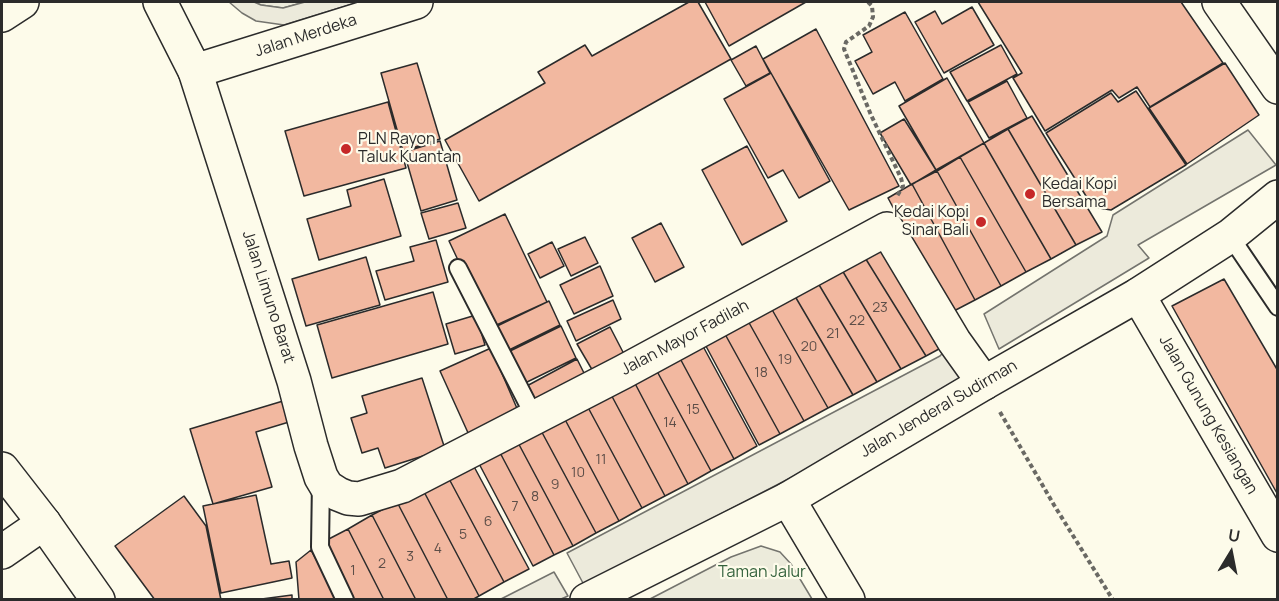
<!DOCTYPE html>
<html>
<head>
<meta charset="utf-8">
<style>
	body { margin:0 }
	#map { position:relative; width:1279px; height:601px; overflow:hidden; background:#fdfbea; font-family:Manrope,sans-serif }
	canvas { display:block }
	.frame { position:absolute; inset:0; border:3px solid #2b2b2b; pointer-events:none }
	.north { position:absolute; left:1201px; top:523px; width:60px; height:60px; -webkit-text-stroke:4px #fdfbea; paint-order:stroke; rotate:10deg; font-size:16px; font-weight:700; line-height:24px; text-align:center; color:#2b2b2b }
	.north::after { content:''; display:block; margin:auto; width:21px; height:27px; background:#2b2b2b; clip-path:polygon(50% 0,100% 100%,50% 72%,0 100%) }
</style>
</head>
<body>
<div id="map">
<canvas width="1279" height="601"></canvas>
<div class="frame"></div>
<div class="north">U</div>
</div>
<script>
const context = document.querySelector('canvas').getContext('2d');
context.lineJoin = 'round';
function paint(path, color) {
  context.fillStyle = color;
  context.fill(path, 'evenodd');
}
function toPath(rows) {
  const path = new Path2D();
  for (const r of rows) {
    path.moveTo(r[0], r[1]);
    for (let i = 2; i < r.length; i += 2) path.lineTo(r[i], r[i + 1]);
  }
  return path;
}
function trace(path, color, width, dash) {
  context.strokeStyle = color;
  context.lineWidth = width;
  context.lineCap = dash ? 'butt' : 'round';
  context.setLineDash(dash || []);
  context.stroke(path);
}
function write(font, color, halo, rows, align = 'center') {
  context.font = font + ' Manrope,sans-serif';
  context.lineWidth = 4.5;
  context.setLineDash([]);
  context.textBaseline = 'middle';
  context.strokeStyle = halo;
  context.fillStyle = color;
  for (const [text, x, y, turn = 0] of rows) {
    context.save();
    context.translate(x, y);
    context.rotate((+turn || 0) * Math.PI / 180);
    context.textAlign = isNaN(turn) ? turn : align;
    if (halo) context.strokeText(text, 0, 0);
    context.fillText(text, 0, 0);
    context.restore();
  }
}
const green = toPath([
	[254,2,305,2,283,8,261,5,254,2],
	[761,546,780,552,791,564,812,599,650,599,731,557,761,546]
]);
paint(green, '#ecebdb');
trace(green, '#74746e', 1.5);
const parking = toPath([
	[229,2,254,2,261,5,283,8,305,2,359,2,284,25,256,21,242,13,229,2],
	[1248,130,1276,165,1138,245,1149,258,999,349,984,314,1107,236,1113,215,1248,130],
	[948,347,968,377,823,461,584,585,567,553,940,356,948,347],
	[554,572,568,596,561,599,501,599,554,572]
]);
paint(parking, '#eceadb');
trace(parking, '#74746e', 1.5);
const building = toPath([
	[689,2,698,2,731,59,479,201,445,140,545,83,538,72,585,45,592,56,689,2],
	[705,2,806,2,729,46,705,2],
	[978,2,1181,2,1223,63,1150,107,1137,87,1119,98,1112,90,1045,131,1013,78,1022,73,978,2],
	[972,7,994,45,944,73,915,22,935,11,942,24,972,7],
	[905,12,943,79,905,101,895,82,873,94,855,61,872,52,863,35,905,12],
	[816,29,899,186,849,210,763,59,816,29],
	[1001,45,1017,74,967,101,950,72,1001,45],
	[756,46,770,73,746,86,731,60,756,46],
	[417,63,440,139,403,151,381,73,417,63],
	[1225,63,1259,115,1187,164,1149,108,1225,63],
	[771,73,830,181,799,198,783,170,768,178,724,99,771,73],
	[947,78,984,143,936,170,899,106,947,78],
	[1007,81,1027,118,989,138,968,102,1007,81],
	[1136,91,1186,165,1111,210,1093,207,1046,133,1111,93,1118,102,1136,91],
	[388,102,406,168,304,196,285,131,388,102],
	[1032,116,1102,232,1076,245,1008,129,1032,116],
	[904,119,936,170,911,185,880,133,904,119],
	[1008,129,1076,245,1051,259,984,143,1008,129],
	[440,141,457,200,421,211,404,152,440,141],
	[984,143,1051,259,1026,272,960,157,984,143],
	[747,146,787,221,742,245,702,170,747,146],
	[960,157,1026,272,1001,286,937,171,960,157],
	[937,171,1001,286,975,300,912,184,937,171],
	[384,179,401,236,319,260,307,219,351,206,347,190,384,179],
	[912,184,975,300,950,313,888,198,912,184],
	[458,203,466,228,429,239,421,213,458,203],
	[505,214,547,302,490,328,449,241,505,214],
	[661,223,684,267,655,282,632,238,661,223],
	[883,235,950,343,926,356,859,248,883,235],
	[585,237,598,263,571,276,558,249,585,237],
	[436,240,448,282,385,300,376,271,414,261,410,247,436,240],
	[552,242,564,266,540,278,528,254,552,242],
	[859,248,926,356,901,369,836,260,859,248],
	[366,257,380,305,306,326,292,279,366,257],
	[836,260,901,369,877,382,812,273,836,260],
	[600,266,613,296,574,314,560,285,600,266],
	[812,273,877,382,853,395,789,286,812,273],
	[1224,279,1278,371,1278,495,1172,306,1224,279],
	[789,286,853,395,828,408,766,299,789,286],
	[433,292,448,344,332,378,317,325,433,292],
	[766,299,828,408,804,421,743,312,766,299],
	[613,300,621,319,576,341,567,321,613,300],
	[549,301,560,325,505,352,493,328,549,301],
	[743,312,804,421,780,434,720,325,743,312],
	[476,315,485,345,455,354,446,324,476,315],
	[720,325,780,434,759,445,700,335,720,325],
	[561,326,576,358,521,385,506,353,561,326],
	[610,327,625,356,594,373,577,344,610,327],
	[698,337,757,446,734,459,675,349,698,337],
	[491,348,519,413,469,435,440,371,491,348],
	[675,349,734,459,711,471,652,362,675,349],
	[577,359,585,375,531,403,523,388,577,359],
	[652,362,711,471,688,484,630,374,652,362],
	[630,374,688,484,665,496,607,387,630,374],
	[422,378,445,449,385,468,378,448,362,453,351,418,367,413,362,396,422,378],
	[607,387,665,496,642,508,584,400,607,387],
	[584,400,642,508,619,521,561,412,584,400],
	[283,401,289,422,256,432,272,487,213,504,190,429,283,401],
	[561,412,619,521,596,533,538,425,561,412],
	[538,425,596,533,573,546,515,437,538,425],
	[515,437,573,546,554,555,497,447,515,437],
	[497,447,554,555,533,566,476,458,497,447],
	[471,461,529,569,504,582,447,475,471,461],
	[447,475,504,582,479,596,422,488,447,475],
	[422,488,479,596,472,600,448,600,397,502,422,488],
	[256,495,271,564,289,561,292,578,221,593,203,506,256,495],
	[184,496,206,526,221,600,155,600,115,546,184,496],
	[397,502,448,600,416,600,372,515,397,502],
	[372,515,416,600,384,600,348,529,372,515],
	[348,529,384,600,352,600,323,542,348,529],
	[311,550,338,600,299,600,296,562,311,550],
	[292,595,292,600,254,600,292,595]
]);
paint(building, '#f2b8a0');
trace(building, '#2b2b2b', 1.5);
const lane = toPath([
	[1230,236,1278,307],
	[458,268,535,418],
	[321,481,320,547,345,600]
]);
const street = toPath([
	[2,15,22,2],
	[195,71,294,381,311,446,321,477,327,487,338,494,348,498,359,499,402,486,623,372,887,229,954,341,984,383],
	[1138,295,1278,535],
	[788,499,848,600],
	[2,552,44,523]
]);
const secondary = toPath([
	[160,2,195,71,416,2],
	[1219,2,1278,87],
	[2,469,44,523,98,600],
	[587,600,788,499,984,383,1138,295,1230,236,1278,197]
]);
trace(lane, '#2b2b2b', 20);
trace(street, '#2b2b2b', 36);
trace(secondary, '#2b2b2b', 36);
trace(toPath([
	[868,2,872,6,873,17,869,26,846,42,844,49,871,115,901,178,903,186,896,198],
	[1000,412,1054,505,1113,600]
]), '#6a6964', 4, [4.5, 3]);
trace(lane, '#fdfbea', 16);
trace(street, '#fdfbea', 33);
trace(secondary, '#fdfbea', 33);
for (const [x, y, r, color] of [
	[346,149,6,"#c62828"],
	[1030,194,6,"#c62828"],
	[981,222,6,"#c62828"]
]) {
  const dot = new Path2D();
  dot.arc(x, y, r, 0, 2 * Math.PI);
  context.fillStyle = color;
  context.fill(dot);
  trace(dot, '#fdfbea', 2);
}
write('14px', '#5d4e48', null, [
	["23",880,308],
	["22",857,321],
	["21",833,334],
	["20",809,347],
	["19",785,360],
	["18",761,373],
	["15",693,410],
	["14",670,423],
	["11",601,460],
	["10",578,473],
	["9",555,485],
	["8",535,497],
	["7",515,507],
	["6",488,522],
	["5",463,535],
	["4",438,549],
	["3",410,557],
	["2",382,564],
	["1",353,571]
]);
write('16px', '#2b2b2b', '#fdfbea', [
	["Jalan Merdeka",306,36,-18],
	["Jalan Limuno Barat",268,297,72],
	["Jalan Mayor Fadilah",685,338,-28],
	["Jalan Jenderal Sudirman",939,409,-30],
	["Jalan Gunung Kesiangan",1208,415,60]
]);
write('16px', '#2b2b2b', '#fdfbea', [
	["PLN Rayon",358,140],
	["Taluk Kuantan",358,158],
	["Kedai Kopi",1042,185],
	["Bersama",1042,203],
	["Kedai Kopi",969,213,"right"],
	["Sinar Bali",969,231,"right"]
], 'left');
write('16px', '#34623c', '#fdfbea', [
	["Taman Jalur",762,573]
]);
</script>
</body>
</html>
